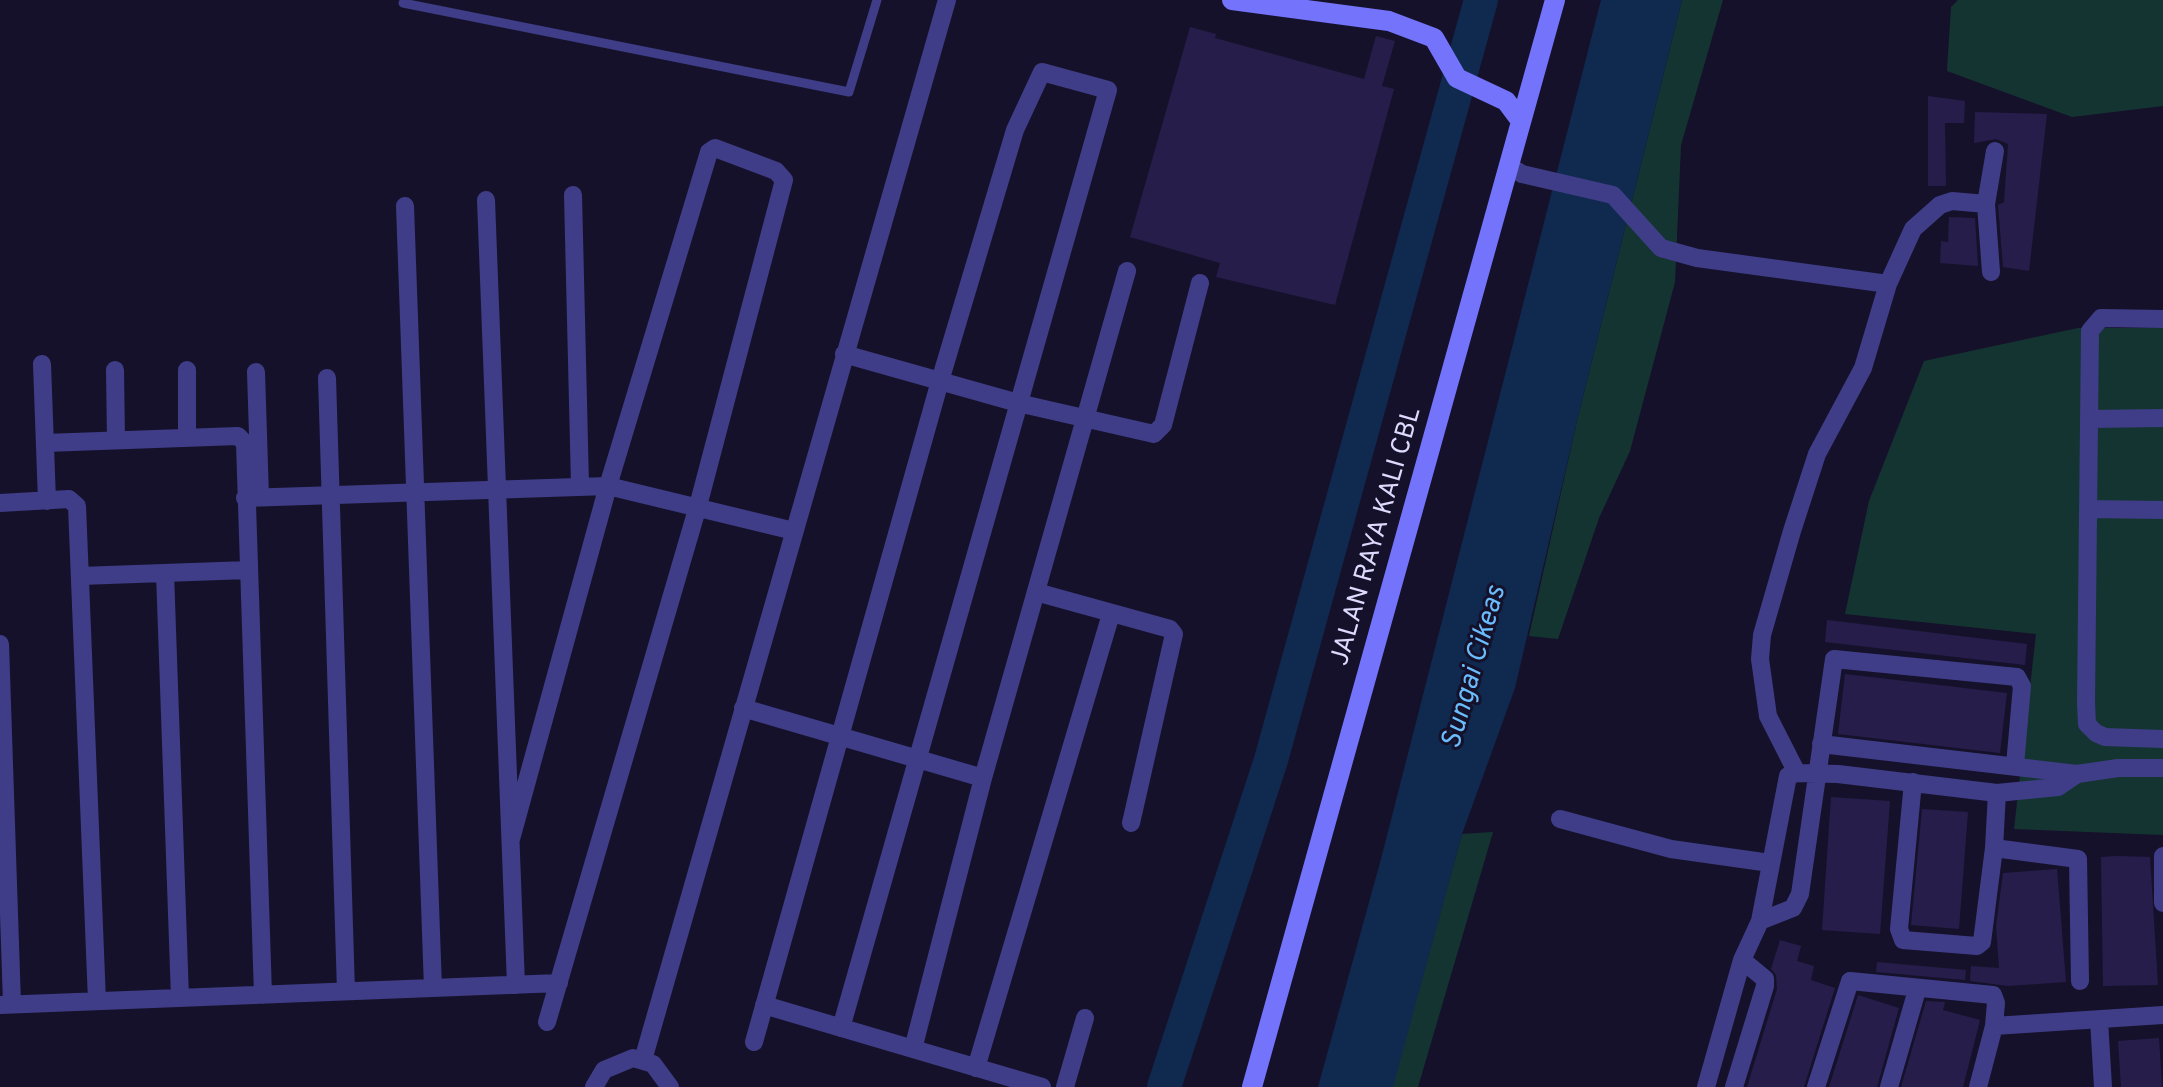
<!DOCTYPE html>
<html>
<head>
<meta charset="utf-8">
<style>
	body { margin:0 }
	canvas { display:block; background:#15112a }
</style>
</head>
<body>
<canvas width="2163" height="1087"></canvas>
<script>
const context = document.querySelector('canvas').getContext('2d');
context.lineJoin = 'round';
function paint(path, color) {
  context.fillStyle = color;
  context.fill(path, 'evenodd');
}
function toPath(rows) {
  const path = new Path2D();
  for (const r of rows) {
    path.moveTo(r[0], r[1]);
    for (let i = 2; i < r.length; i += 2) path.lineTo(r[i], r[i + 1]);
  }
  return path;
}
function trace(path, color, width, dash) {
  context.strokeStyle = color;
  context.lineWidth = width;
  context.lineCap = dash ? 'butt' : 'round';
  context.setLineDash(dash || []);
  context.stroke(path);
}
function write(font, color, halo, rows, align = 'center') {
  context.font = font + ' Overpass,sans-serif';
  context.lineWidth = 6;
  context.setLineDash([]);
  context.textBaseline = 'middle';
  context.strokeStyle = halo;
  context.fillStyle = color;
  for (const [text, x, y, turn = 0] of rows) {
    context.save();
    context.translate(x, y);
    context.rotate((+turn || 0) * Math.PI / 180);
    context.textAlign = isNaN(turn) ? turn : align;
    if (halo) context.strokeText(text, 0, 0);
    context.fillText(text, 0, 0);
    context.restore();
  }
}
paint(toPath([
	[1682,0,1723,0,1681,145,1675,282,1630,451,1599,518,1558,639,1529,636,1577,421],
	[1958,0,2163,0,2163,106,2072,117,1947,71,1951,7],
	[2078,328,2163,328,2163,835,2014,829,2036,634,1845,614,1869,501,1924,361],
	[1493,832,1418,1087,1392,1087,1462,834]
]), '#143432');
paint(toPath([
	[1601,0,1682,0,1577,421,1515,688,1462,834,1393,1087,1318,1087,1381,859]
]), '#10294f');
trace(toPath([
	[1164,1087,1271,760,1481,0]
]), '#10294f', 34);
paint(toPath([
	[1190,27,1216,34,1215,38,1364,79,1376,36,1395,41,1382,86,1394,89,1335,305,1216,277,1220,263,1130,237],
	[1928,96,1965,101,1964,123,1945,123,1946,186,1928,186],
	[1975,112,2047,114,2029,271,2003,267,1998,205,2004,202,2008,144,1996,139,1974,143],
	[1949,217,1975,218,1978,266,1940,263,1941,241,1948,242],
	[1827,620,2027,644,2025,665,1825,642],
	[1845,674,2007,693,2000,753,1838,734],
	[1831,797,1890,801,1880,934,1822,930],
	[1922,809,1968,812,1959,929,1911,925],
	[2117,856,2150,857,2158,985,2103,986,2101,857],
	[2057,869,2066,982,2008,986,1970,981,1971,966,1999,968,1996,926,2003,873],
	[1780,940,1801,946,1797,961,1814,966,1811,980,1835,988,1804,1087,1747,1087,1777,989,1776,975,1771,969],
	[1877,962,1966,970,1965,980,1876,972],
	[1858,995,1899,1008,1877,1087,1829,1087],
	[1926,1001,1945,1002,1943,1010,1980,1020,1963,1087,1901,1087],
	[2159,1038,2162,1087,2121,1087,2118,1041]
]), '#261d4a');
trace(toPath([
	[403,3,849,92,877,0]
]), '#3f3d88', 9);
trace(toPath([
	[1509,166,1522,174,1613,195,1661,248,1697,258,1888,284],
	[573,195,580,485],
	[486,200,516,985],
	[1986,204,1991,272],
	[405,206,433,988],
	[2163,319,2101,318,2090,331,2086,703,2087,724,2096,733,2105,737,2163,739],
	[844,354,1018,403,1154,434,1163,425,1200,283],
	[42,364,47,501],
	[115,370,116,440],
	[187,370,187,438],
	[256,372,260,497],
	[327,378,346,991],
	[2090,419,2163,418],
	[45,443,238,436,245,443,263,995],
	[245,498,608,486,794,531],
	[0,503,69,499,77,506,97,1001],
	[2089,509,2163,510],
	[165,573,180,998],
	[80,576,248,570],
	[1036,592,1170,629,1174,634,1131,823],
	[0,644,12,1004],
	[743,708,983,778],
	[1821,744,2077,774,2118,768,2163,768],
	[1797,773,1768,716,1760,659,1762,635,1792,531,1817,454,1863,368,1888,284,1913,229,1940,205,1952,201,1986,204,1995,151],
	[1913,782,1899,929,1903,940,1977,946,1982,942,1994,848,1997,793],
	[1560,819,1671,849,1770,863],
	[511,839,608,486,709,152,715,148,776,171,784,180,698,506,547,1022],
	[1994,848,2078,859,2080,981],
	[2163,856,2163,903],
	[1760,921,1793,908,1800,894,1834,659,2017,677,2022,686,2015,765],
	[0,1005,559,983],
	[764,1005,1042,1087],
	[2099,1020,2103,1087],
	[1994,1026,2163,1015],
	[754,1042,940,381,1015,130,1042,72,1108,90,841,1028],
	[913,1049,983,778,1127,271],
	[643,1060,947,0],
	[976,1068,1111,614],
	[594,1087,604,1070,633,1058,653,1064,670,1087],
	[1065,1087,1085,1018],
	[1706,1087,1742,960,1760,921,1788,776,1797,773,1838,774,1997,793,2058,787,2077,774],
	[1734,1087,1765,986,1765,979,1742,960],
	[1816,1087,1850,981,1993,995,1996,1003,1994,1026,1978,1087],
	[1889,1087,1917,990]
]), '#3f3d88', 18);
trace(toPath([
	[1232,0,1389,21,1434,38,1457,78,1506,101,1521,121],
	[1252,1087,1555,0]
]), '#7473fc', 20);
write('26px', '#dedafe', '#15112a', [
	["JALAN RAYA KALI CBL",1378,537,-74]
]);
write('italic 28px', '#6abcfc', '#15112a', [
	["Sungai Cikeas",1476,668,-74]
]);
</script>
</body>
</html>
